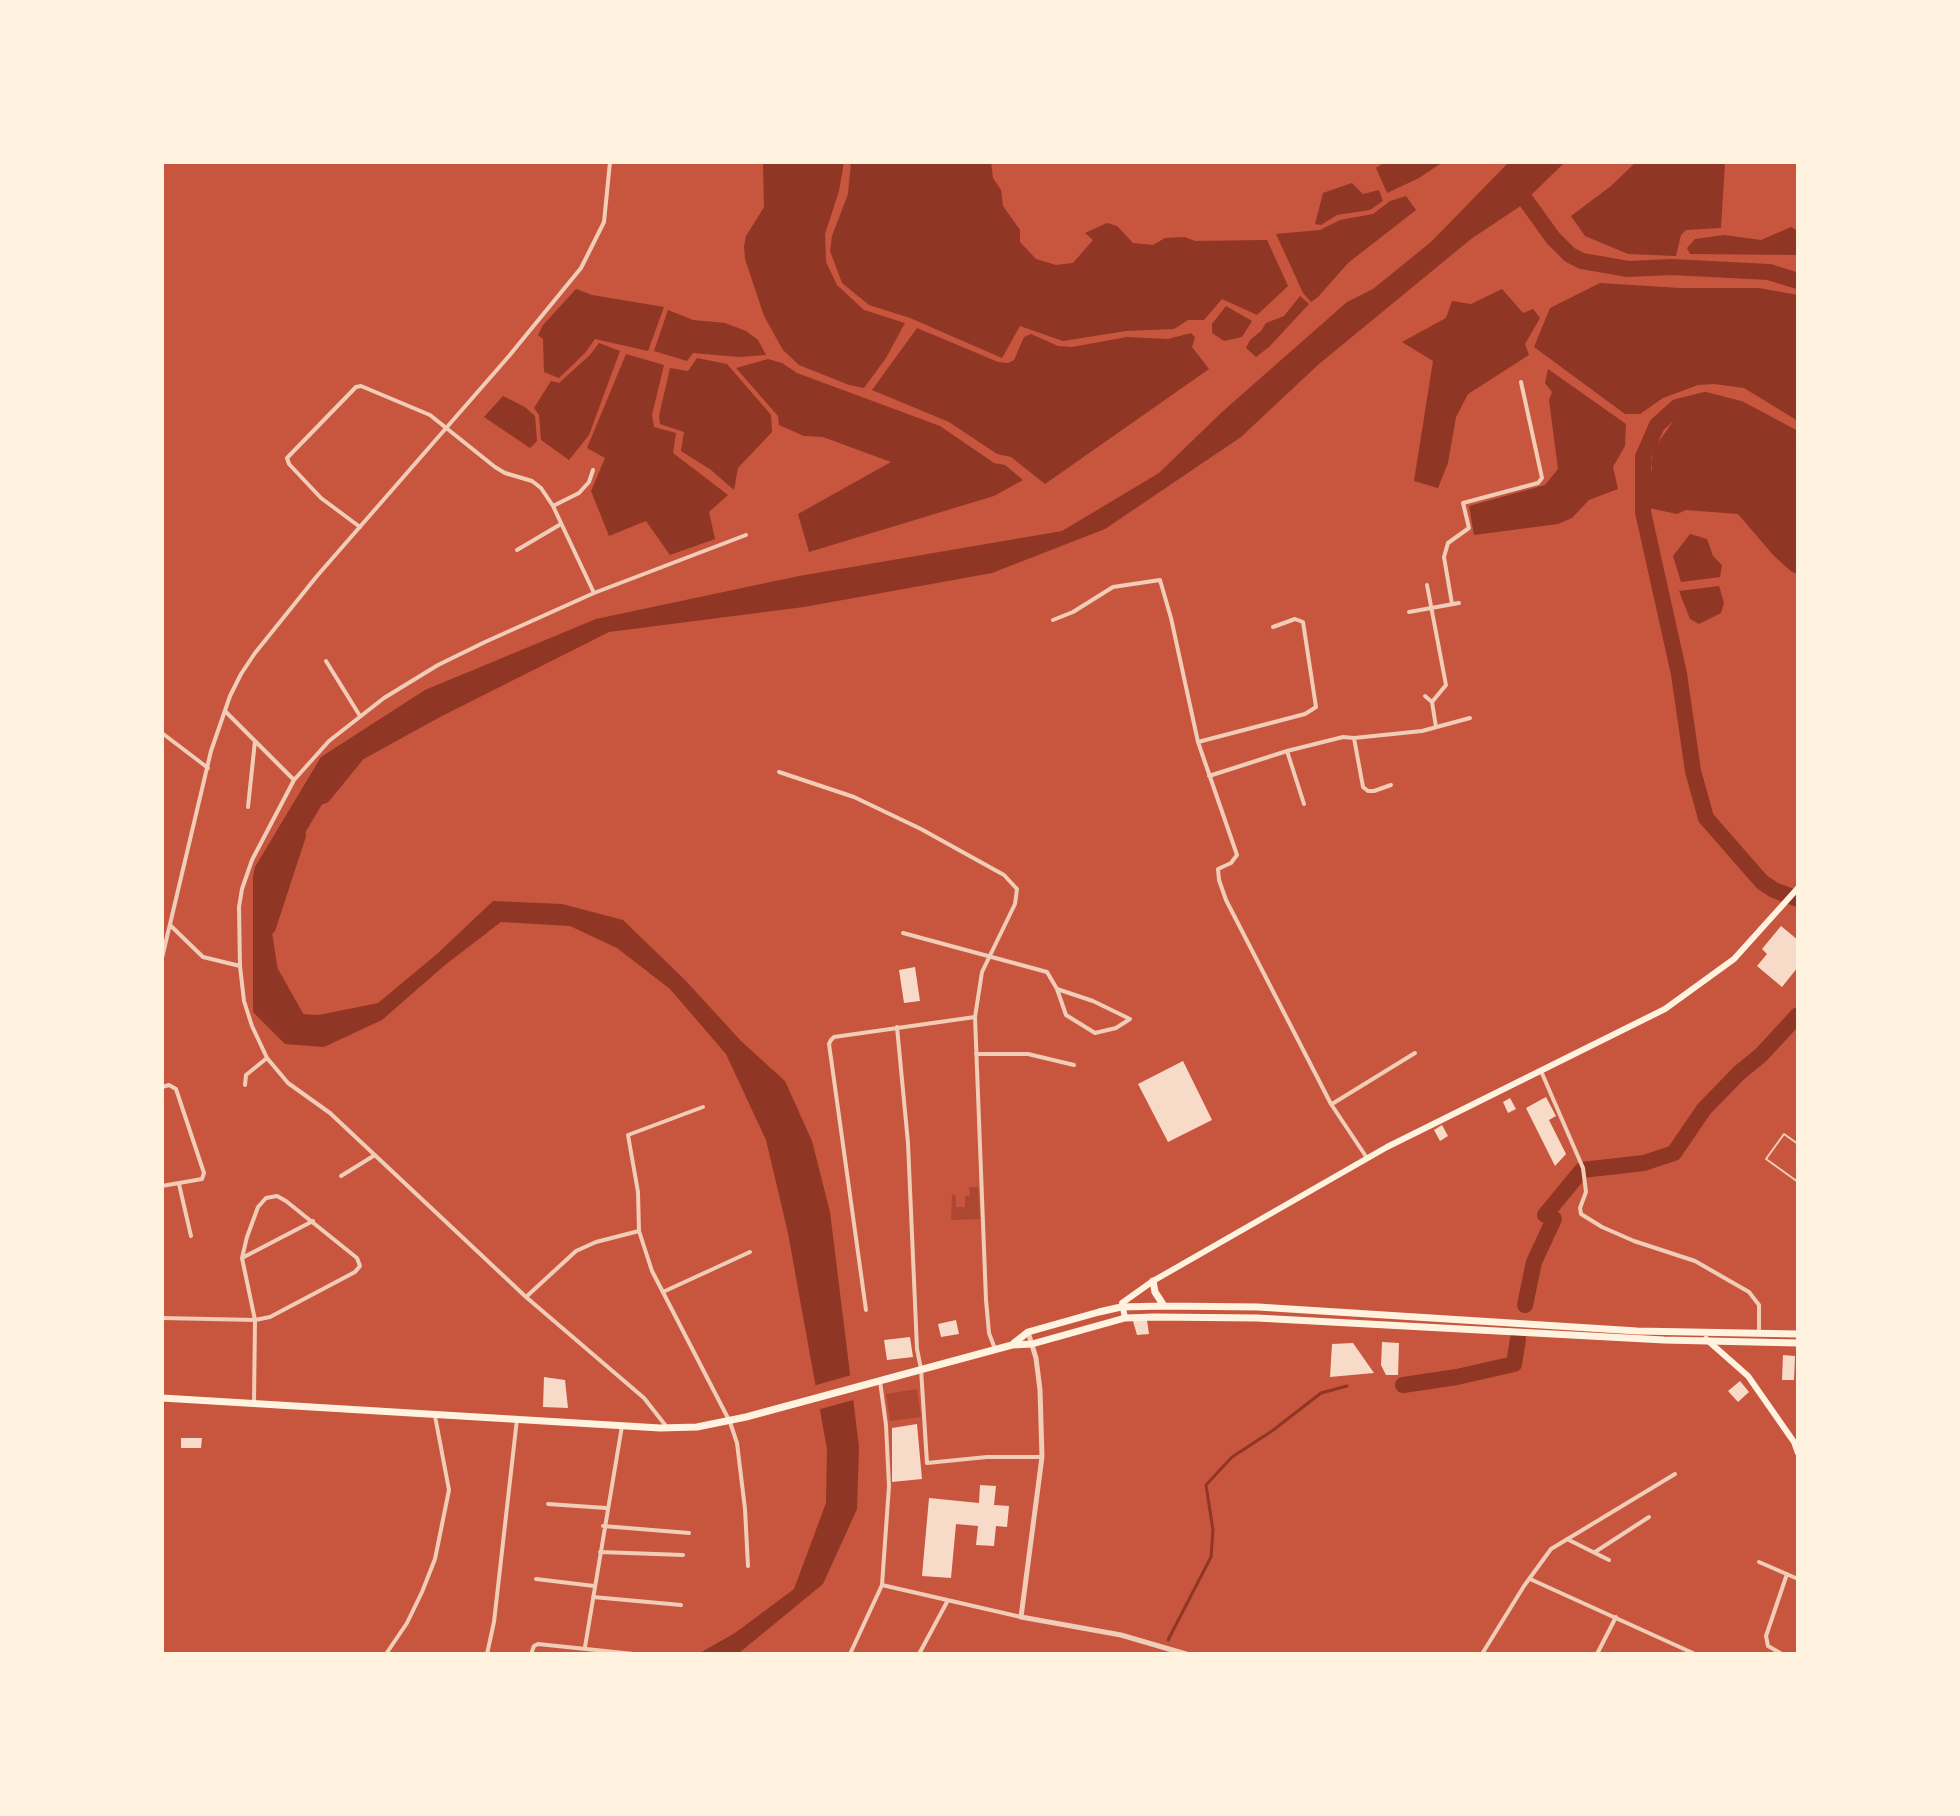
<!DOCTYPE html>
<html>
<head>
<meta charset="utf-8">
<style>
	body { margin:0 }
	#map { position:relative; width:1960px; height:1816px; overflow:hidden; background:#c8553d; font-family:Cabin,sans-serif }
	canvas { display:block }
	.frame { position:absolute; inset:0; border:164px solid #fff3e0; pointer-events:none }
</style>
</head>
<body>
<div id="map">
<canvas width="1960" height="1816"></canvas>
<div class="frame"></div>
</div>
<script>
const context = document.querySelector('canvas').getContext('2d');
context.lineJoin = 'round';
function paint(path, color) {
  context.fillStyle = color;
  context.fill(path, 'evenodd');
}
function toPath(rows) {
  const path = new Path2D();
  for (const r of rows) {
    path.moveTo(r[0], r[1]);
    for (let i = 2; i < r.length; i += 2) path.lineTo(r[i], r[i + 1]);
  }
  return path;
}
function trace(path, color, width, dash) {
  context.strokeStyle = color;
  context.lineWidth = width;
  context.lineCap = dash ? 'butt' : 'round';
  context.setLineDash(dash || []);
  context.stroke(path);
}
paint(toPath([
	[969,1187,978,1187,980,1219,951,1220,952,1194,956,1196,956,1207,965,1207,965,1196,970,1195],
	[917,1389,921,1417,890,1421,886,1394]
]), '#ae4732');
paint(toPath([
	[763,162,844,162,839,191,825,234,826,262,837,285,864,310,905,323,886,358,864,388,849,385,799,365,783,350,764,316,745,259,744,246,746,236,764,207],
	[851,162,991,162,993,178,1001,190,1003,206,1020,230,1020,242,1036,259,1056,265,1073,263,1093,240,1085,233,1107,223,1117,226,1133,243,1153,245,1165,238,1185,237,1195,241,1267,240,1288,286,1257,315,1222,299,1204,320,1188,320,1174,329,1126,331,1063,341,1020,326,1002,358,910,318,869,305,842,283,830,251,832,236,848,194],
	[1385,162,1443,162,1419,178,1387,193,1376,168],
	[1509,162,1565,162,1519,207,1471,239,1319,364,1241,437,1105,529,992,573,804,607,609,632,440,717,342,771,278,878,272,932,282,997,299,1014,319,1015,378,1003,437,954,493,901,562,904,623,920,685,980,741,1041,785,1081,812,1141,830,1212,859,1447,857,1509,823,1584,739,1653,698,1654,735,1633,794,1589,826,1503,827,1449,788,1233,766,1140,726,1054,670,989,617,948,570,926,501,922,445,965,382,1020,324,1047,285,1044,253,1012,253,876,255,867,321,757,425,690,596,619,799,576,1062,531,1159,473,1222,412,1347,302,1373,289,1431,242],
	[1636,162,1725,162,1721,228,1686,230,1681,235,1676,256,1628,254,1585,236,1571,216,1611,186],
	[1352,183,1363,194,1379,190,1383,201,1370,210,1337,215,1321,225,1315,224,1323,193],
	[1406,196,1416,210,1348,263,1318,297,1311,302,1303,293,1276,234,1320,230,1340,220,1373,214,1390,201],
	[1791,227,1798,231,1798,255,1690,254,1687,248,1695,239,1724,235,1761,240],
	[1600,283,1680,288,1759,288,1798,295,1798,421,1744,388,1714,384,1698,385,1663,398,1640,414,1625,414,1534,347,1550,308],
	[576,289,592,295,664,307,648,351,595,339,585,353,559,378,544,372,543,339,538,335,543,325],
	[1502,289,1523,313,1533,309,1540,318,1525,344,1529,355,1468,394,1456,417,1448,463,1438,488,1414,481,1433,361,1402,342,1446,318,1452,301,1471,304],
	[1300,296,1309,304,1269,347,1256,357,1246,348,1250,340,1261,331,1266,323,1284,316],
	[1226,306,1252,321,1242,337,1224,341,1212,333,1212,324],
	[668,310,693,320,725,323,746,331,758,340,766,355,739,357,693,353,687,361,654,351],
	[917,328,998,362,1008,363,1014,360,1024,337,1031,334,1058,346,1072,347,1127,337,1168,339,1191,333,1195,337,1192,347,1209,369,1045,484,1011,457,997,454,949,422,872,390],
	[599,343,620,351,589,435,569,460,541,440,539,415,534,408,551,381,559,383,590,355],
	[626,354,664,365,652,415,654,427,676,433,673,453,728,495,709,512,715,539,670,555,646,521,609,536,591,491,605,458,587,448],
	[697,358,727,364,771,415,772,432,738,468,734,490,711,470,681,451,684,432,660,424,659,416,670,368,688,371],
	[768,359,782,363,797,373,940,426,994,463,1005,465,1023,480,994,496,809,552,798,514,891,462,823,437,804,436,779,425,778,416,736,368],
	[1548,369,1626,424,1625,446,1613,467,1618,489,1589,500,1572,518,1558,524,1474,535,1469,506,1545,485,1558,469,1549,400,1552,392,1545,383],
	[503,396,525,407,535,416,537,441,530,448,484,417],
	[1709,406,1730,410,1749,419,1771,430,1798,449,1798,574,1792,572,1774,556,1738,514,1686,510,1677,514,1649,508,1648,476,1652,469,1651,462,1655,447,1679,413],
	[1690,534,1707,539,1713,556,1722,565,1720,577,1681,582,1673,556],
	[1719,586,1724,603,1721,613,1699,624,1690,619,1679,591]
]), '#8f3625');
paint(toPath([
	[855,1374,857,1399,817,1410,813,1386]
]), '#c8553d');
trace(toPath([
	[1168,1640,1211,1557,1213,1530,1206,1485,1232,1457,1272,1431,1321,1393,1347,1386]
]), '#8f3625', 3);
trace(toPath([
	[1514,184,1553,238,1570,255,1582,261,1628,269,1671,267,1769,272,1798,281],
	[1798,440,1740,409,1705,400,1677,407,1657,425,1643,457,1643,512,1679,674,1693,771,1706,818,1762,882,1774,890,1798,899],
	[323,796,359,752],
	[268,927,298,835],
	[271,973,297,1019],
	[1525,1305,1534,1262,1554,1219,1545,1215,1582,1170,1644,1163,1674,1153,1704,1109,1739,1073,1761,1055,1798,1015],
	[1403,1385,1457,1377,1514,1364,1518,1339]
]), '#8f3625', 16);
paint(toPath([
	[1781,926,1798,940,1798,967,1782,987,1757,966,1767,954,1762,949],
	[915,967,920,1001,904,1003,899,970],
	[1183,1061,1212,1120,1168,1142,1138,1084],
	[1546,1097,1556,1116,1549,1120,1566,1154,1555,1166,1526,1108],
	[1510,1098,1516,1109,1508,1113,1503,1102],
	[1442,1125,1448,1136,1440,1141,1434,1130],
	[956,1320,959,1334,941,1337,938,1324],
	[1147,1320,1149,1334,1137,1335,1133,1321],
	[910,1337,913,1357,887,1360,884,1340],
	[1382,1342,1399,1343,1398,1375,1386,1375,1381,1365],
	[1353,1343,1374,1373,1330,1377,1332,1344],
	[1783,1355,1795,1356,1794,1380,1782,1380],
	[544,1377,565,1380,568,1408,543,1407],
	[1740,1381,1749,1392,1738,1402,1728,1391],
	[917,1424,922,1479,892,1482,892,1428],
	[181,1438,202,1438,201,1448,181,1448],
	[980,1485,996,1486,994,1505,1009,1506,1007,1527,996,1526,994,1546,976,1545,978,1526,956,1524,951,1578,922,1576,929,1498,979,1503]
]), '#f7dbc8');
trace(toPath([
	[1798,1144,1784,1134,1766,1159,1798,1182]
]), '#f1ccb7', 2);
trace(toPath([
	[553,506,579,493,589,482,593,470],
	[360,527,321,498,289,464,287,458,356,387,361,386,430,415,495,467,505,473,532,481,541,488,553,506,594,593],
	[517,550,561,524],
	[1427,585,1446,685,1432,702],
	[1452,604,1444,557,1448,543,1469,528,1463,503,1538,483,1542,478,1521,382],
	[1409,612,1459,603],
	[1053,620,1073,612,1113,587,1160,580,1171,618,1198,742,1237,855,1231,863,1218,869,1219,880,1226,900,1331,1104,1367,1158],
	[326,661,360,716],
	[1425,696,1432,702,1436,727],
	[225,711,294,780],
	[162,733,208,768],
	[1354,738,1363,787,1368,791,1374,791,1391,785],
	[1198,742,1305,714,1316,707,1303,622,1295,619,1273,627],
	[1287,751,1304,804],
	[779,772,854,797,921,829,1004,875,1017,889,1015,904,982,972,975,1017,986,1300,989,1333,995,1349],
	[1209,776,1287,751,1343,737,1354,738,1422,731,1470,718],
	[248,807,255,741],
	[170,925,203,957,240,966],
	[903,933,1047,972,1057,989,1066,1015,1095,1033,1116,1028,1130,1019,1093,1001,1057,989],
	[162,958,211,751,230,696,241,674,255,653,317,576,509,356,581,268,604,222,610,162],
	[897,1027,908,1143,917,1349,921,1369,927,1463,987,1457,1042,1457],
	[976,1054,1028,1054,1074,1065],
	[1541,1071,1583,1168,1586,1192,1580,1208,1581,1214,1602,1227,1634,1241,1695,1261,1749,1292,1759,1305,1759,1332],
	[245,1085,246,1075,267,1058],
	[162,1087,169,1085,176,1089,204,1173,202,1179,162,1186],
	[1332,1104,1415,1053],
	[703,1107,628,1135,638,1192,639,1231,652,1271,730,1422,737,1443,745,1509,748,1566],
	[341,1176,375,1155],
	[179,1184,191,1236],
	[242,1258,313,1221],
	[665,1291,750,1252],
	[526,1297,576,1251,596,1242,639,1231],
	[866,1310,829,1044,831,1040,834,1037,975,1017],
	[162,1318,255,1320,270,1317,355,1272,360,1266,357,1258,286,1201,277,1196,266,1198,258,1207,247,1237,242,1258,255,1320,254,1402],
	[666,1426,644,1398,526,1297,330,1113,288,1083,267,1058,252,1026,244,1001,240,966,239,907,242,889,252,860,294,780,329,741,384,698,438,665,485,642,594,593,746,535],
	[548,1504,606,1508],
	[603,1526,689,1533],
	[1567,1539,1609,1560],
	[600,1552,683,1555],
	[1595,1552,1649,1517],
	[1759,1562,1798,1579],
	[536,1579,594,1586],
	[1530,1579,1695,1654],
	[882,1585,1021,1617],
	[593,1597,681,1605],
	[585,1647,622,1426],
	[386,1654,407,1623,422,1592,435,1559,449,1490,435,1416],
	[487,1654,494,1622,517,1419],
	[531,1654,534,1646,538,1644,634,1654],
	[850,1654,882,1585,889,1486,886,1425,880,1381],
	[919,1654,947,1602],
	[1482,1654,1524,1586,1551,1549,1675,1474],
	[1597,1654,1616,1617],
	[1782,1654,1768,1646,1766,1636,1787,1574]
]), '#f1ccb7', 4);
trace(toPath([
	[1028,1332,1036,1358,1040,1390,1042,1457,1021,1617,1121,1635,1186,1654]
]), '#f1ccb7', 5);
trace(toPath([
	[1125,1318,1122,1303,1153,1281,1387,1147,1665,1009,1734,959,1798,888],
	[1706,1339,1748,1376,1794,1442,1798,1453]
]), '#fff3e0', 6);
trace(toPath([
	[1153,1281,1155,1292,1164,1306],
	[1014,1343,1028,1332,1099,1312,1121,1307,1164,1306,1258,1307,1637,1331,1798,1334],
	[162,1398,660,1428,697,1427,746,1417,1012,1345,1032,1344,1125,1318,1154,1317,1257,1318,1664,1340,1798,1343]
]), '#fff3e0', 7);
</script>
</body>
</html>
